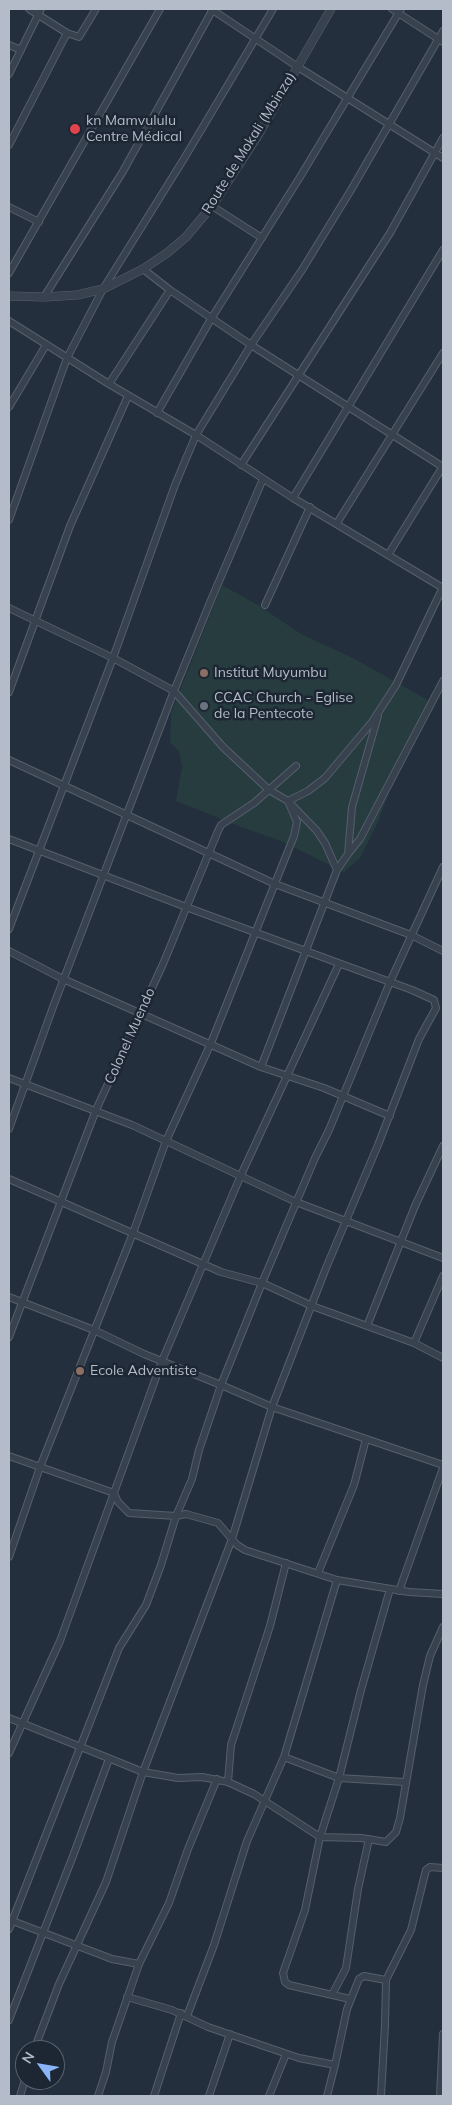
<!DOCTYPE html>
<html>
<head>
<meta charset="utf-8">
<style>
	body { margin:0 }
	#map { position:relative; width:452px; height:2105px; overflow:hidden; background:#242f3e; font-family:Mulish,sans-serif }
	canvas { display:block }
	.frame { position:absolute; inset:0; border:10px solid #b4bcc9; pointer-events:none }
	.north { position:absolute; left:15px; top:2040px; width:50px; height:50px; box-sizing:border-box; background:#1d2633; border:1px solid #59626f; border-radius:50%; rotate:302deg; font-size:14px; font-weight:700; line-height:20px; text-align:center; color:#b4bcc9 }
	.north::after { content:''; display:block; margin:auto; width:18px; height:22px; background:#8ab4f8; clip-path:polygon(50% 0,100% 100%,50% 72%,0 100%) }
</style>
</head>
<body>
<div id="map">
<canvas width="452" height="2105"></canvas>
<div class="frame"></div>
<div class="north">N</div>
</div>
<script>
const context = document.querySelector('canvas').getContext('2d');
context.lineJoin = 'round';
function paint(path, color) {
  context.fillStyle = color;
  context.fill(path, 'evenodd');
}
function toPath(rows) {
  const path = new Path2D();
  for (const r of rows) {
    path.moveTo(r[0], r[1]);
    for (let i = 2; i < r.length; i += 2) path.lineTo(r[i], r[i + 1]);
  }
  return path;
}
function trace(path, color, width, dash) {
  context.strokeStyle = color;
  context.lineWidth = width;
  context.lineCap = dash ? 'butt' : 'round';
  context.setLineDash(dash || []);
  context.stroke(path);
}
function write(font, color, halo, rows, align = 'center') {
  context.font = font + ' Mulish,sans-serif';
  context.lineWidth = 5;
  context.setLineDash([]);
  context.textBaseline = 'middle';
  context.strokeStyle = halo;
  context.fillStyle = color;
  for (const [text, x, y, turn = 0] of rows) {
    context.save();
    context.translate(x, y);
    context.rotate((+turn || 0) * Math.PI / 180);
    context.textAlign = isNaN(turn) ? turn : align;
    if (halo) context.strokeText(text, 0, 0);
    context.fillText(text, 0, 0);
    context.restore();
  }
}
paint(toPath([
	[222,585,258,605,301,634,353,658,435,704,391,787,378,822,360,858,344,872,281,841,241,827,176,801,182,767,179,752,170,742,171,713]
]), '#263c3f');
const minor = toPath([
	[29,9,67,33],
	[211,9,298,67,443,158],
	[392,9,443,42],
	[9,45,21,50],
	[9,74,41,9],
	[9,145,67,33,79,37,96,9],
	[212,206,262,238],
	[9,207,39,222],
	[143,269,170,290,251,345,302,270,351,190,443,31],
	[9,273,160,9],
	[44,297,122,173,213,9],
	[9,321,109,384,196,435,293,498,443,588],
	[109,384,170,290],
	[9,407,46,345],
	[157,413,211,319,300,177,401,9],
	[241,465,390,233,443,138],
	[293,498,443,250],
	[9,520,67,358,103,289,185,157,273,9],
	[337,523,443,353],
	[388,555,443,466],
	[265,605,310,507],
	[9,608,113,658,174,691,223,747,269,790,288,801,317,831,325,843,337,870,261,1067],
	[9,692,70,526,128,396],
	[9,760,275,884,411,935,443,951],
	[9,839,186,907,412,990,434,1000,436,1008,419,1039,378,1145,326,1268,272,1407,232,1539,143,1772,106,1882,59,1984,34,2050],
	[348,854,360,839,443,681],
	[337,870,348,854,352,807,378,716],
	[9,929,113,658,175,485,196,435,251,345,443,467],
	[9,951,63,979,261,1067,324,1088,390,1116],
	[9,1078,132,1125,296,1202,443,1258],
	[9,1129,53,1007,174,691,211,600,263,479],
	[9,1179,221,1272,262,1283,312,1306,414,1343],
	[443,1276,414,1343,443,1358],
	[9,1297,94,1330,144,1354,221,1385,272,1407,443,1465],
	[367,1326,415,1206,443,1146],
	[9,1337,96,1110,163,964,218,831,221,825,254,803,296,766],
	[9,1456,114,1493,118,1502,129,1513,176,1516,186,1514,218,1523,237,1545,245,1550,337,1580,409,1592,443,1594],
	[9,1557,40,1467,133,1233,166,1141,211,1043,294,836,297,822,288,801,308,791,325,778,372,722,396,685,443,587],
	[318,1573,354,1485,366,1439],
	[399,1591,443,1468],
	[9,1718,143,1772,178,1778,202,1777,228,1782,254,1794,320,1837,361,1838,386,1842,396,1832,400,1818,423,1685,430,1656,443,1627],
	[9,1753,60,1641,162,1361,241,1175,339,964],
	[284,1757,339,1778,405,1782],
	[228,1782,231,1745,270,1626,286,1563],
	[10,1920,112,1959,139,1964,169,1903,188,1849,217,1779],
	[9,1929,119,1648,146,1605,161,1565,176,1516,192,1479,199,1450,221,1385,262,1283,315,1158,329,1130,390,982,443,867],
	[332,1995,346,1968,358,1889,369,1839],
	[127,1997,172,2010,208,2027,299,2058,335,2065,347,2009,359,1979,364,1976,386,1980],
	[350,1999,289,1985,285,1982,283,1973,305,1910,320,1837,339,1778,361,1690,390,1589],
	[187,2016,214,1945,247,1841,284,1757,337,1580],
	[9,2020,73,1856,109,1759],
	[20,2096,25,2080],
	[98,2096,106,2072,112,2042,139,1964],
	[154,2096,181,2013],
	[209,2096,230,2034],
	[269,2096,286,2054],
	[327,2096,335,2065],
	[381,2096,385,2025,386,1980,411,1930,426,1870,430,1867,443,1868],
	[440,2096,443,2034]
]);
const tertiary = toPath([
	[9,296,44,297,77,295,103,289,143,269,167,253,186,237,212,206,257,137,331,9]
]);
trace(minor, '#565f6c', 8);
trace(tertiary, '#565f6c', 9);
trace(minor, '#38414e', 6);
trace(tertiary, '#38414e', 8);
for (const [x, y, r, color] of [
	[75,129,6,"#e0444e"],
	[204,673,5,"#8d6e63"],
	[204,706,5,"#6b7280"],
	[80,1371,5,"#8d6e63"]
]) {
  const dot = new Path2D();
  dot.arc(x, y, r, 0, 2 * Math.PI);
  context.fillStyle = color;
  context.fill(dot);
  trace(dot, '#1d2633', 2);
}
write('14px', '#b4bcc9', '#1d2633', [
	["kn Mamvululu",86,121],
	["Centre Médical",86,137],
	["Institut Muyumbu",214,673],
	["CCAC Church - Eglise",214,698],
	["de la Pentecote",214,714],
	["Ecole Adventiste",90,1371]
], 'left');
write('14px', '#b4bcc9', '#1d2633', [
	["Route de Mokali (Mbinza)",249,143,-58],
	["Colonel Muendo",130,1036,-66]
]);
</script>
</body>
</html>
